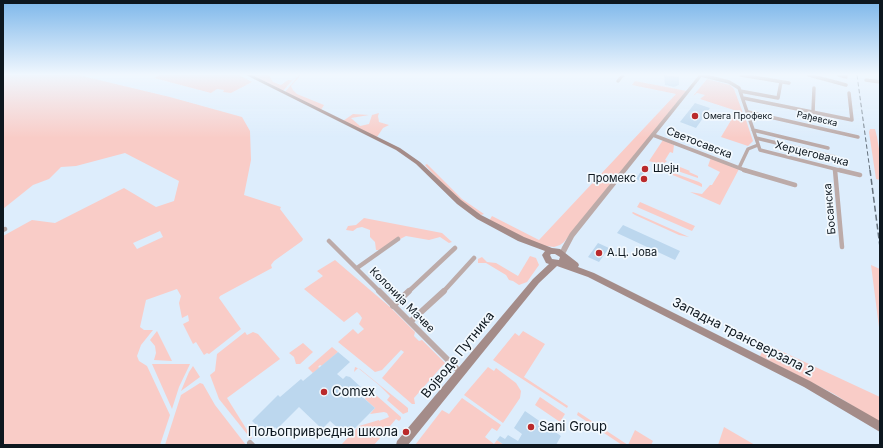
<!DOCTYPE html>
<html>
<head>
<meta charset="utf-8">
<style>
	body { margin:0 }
	#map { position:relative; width:883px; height:448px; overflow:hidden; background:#ddedfc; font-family:Inter,sans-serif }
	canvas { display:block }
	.frame { position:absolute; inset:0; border:4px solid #0d171f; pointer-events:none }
</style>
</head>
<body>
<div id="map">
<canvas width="883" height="448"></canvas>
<div class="frame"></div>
</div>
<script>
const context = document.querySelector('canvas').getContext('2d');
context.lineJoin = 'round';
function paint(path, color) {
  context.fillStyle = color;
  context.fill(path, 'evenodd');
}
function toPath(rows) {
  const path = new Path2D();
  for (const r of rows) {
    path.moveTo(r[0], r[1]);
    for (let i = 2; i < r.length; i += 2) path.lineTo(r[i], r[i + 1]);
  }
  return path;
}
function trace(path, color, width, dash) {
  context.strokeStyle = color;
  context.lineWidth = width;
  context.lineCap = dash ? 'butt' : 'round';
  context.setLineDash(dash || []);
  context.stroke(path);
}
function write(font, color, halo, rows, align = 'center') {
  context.font = font + ' Inter,sans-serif';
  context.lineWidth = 3.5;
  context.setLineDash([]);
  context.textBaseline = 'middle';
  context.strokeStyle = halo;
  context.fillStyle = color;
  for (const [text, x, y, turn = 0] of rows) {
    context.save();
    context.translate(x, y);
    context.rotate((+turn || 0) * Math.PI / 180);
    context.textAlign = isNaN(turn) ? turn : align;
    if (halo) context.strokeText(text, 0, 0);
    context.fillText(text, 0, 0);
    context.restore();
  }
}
paint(toPath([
	[3,75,78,75,170,97,242,117,250,131,251,160,244,195,281,207,280,209,303,239,302,241,274,261,271,265,272,268,220,296,219,298,241,329,209,354,207,353,204,355,196,342,193,344,183,324,189,321,188,315,182,318,179,303,181,296,177,289,146,300,140,327,144,330,153,330,141,345,137,356,139,361,147,366,170,415,160,445,3,445,3,236,32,220,55,223,124,188,156,207,174,201,179,181,125,153,76,166,61,167,49,179,33,185,3,209],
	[160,231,163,237,137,249,133,243],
	[160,75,239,75,252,82,231,93,223,92,224,90,217,89,211,93,154,78],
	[251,75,269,75,273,82,281,85,288,80,293,80,297,75,283,91],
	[299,75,301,75,291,86,293,90,297,94,324,105,321,110,285,92],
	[707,79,730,85,734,89,743,113,700,99,705,95,697,93,693,96],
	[635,81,687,91,564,242,560,245,554,247,538,245,489,221,492,216,539,240,676,94,632,85],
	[736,112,744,114,753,141,748,146,721,137],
	[379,113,378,116,379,122,389,125,383,128,377,137,343,121,353,114,369,115,351,118,360,126,369,124,372,115],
	[870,129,875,129,877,137,880,155,880,180,876,179,869,132],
	[663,140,674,145,673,153,670,152,665,160,667,161,662,165,649,161],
	[711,157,739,169,720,205,690,192,702,194,710,185,712,185,720,172,708,166],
	[670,163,690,171,689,172,698,176,698,178,666,167],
	[427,164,462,199,484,214,481,215,454,196,425,165],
	[654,166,699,182,702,184,702,187,653,167],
	[640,202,695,226,692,231,637,207],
	[633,212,689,237,679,235,635,215,632,213],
	[364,218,442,233,452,242,449,243,440,237,429,240,406,236,379,250,376,250,375,242,370,237,370,230,362,227,357,228,353,231,346,230,348,226,356,225],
	[530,256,536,258,539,265,527,282,519,285,513,281,509,280,506,275,486,263,478,263,478,259,482,257,487,262,496,263,518,276],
	[335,260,390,307,415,332,414,336,419,341,422,340,448,366,443,365,414,398,415,404,412,404,382,378,404,352,401,350,382,370,375,372,338,342,353,329,358,334,364,329,359,324,362,318,360,315,357,312,344,322,304,289,323,276,317,271],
	[871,265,880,269,880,335],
	[157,331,172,361,154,360,156,353,155,346,150,340],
	[523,331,545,344,524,377,568,406,567,408,493,360,515,333,519,336],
	[245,332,247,335,253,332,258,334,280,359,227,398,252,438,251,439,219,399,210,375,215,371,217,354],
	[303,343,313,352,300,364,296,364,294,357,289,353],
	[766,344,880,397,880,423,834,394,760,356],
	[332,347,338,352,322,366,320,365,318,367,320,368,313,373,308,368],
	[152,364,190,364,179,387,172,409],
	[193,366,200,377,181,391,189,372],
	[355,367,360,369,408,408,408,412,403,414,387,400,390,396,379,385,358,368,354,372],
	[488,367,494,371,496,368,516,383,521,391,520,398,503,423,464,395],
	[200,383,203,384,215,405,246,445,165,445,181,395],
	[369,389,401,417,401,419,399,421,396,419,374,445,341,445,359,426,379,420,379,421,389,417,387,413,384,412,370,414,375,408,365,399],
	[540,397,565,414,560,422,535,405],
	[462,398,501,425,497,431,492,428,485,437,494,444,497,440,504,445,415,445,442,410,449,414],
	[578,412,628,445,622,445,577,415],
	[724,427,755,445,718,445],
	[635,430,653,441,651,445,628,445]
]), '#f9ccc7');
paint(toPath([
	[664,75,679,77,679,85,674,87,665,85],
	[695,103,710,108,696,128,680,122],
	[645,165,649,167,642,176,649,179,646,184,636,179],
	[623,225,680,251,675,260,617,233],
	[598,243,609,248,599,262,588,257],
	[338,352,350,362,337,374,343,379,346,376,350,377,364,390,359,394,375,408,347,436,330,421,322,429,299,407,277,429,275,427,267,435,252,421,278,395,280,397,301,379,303,381],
	[525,411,561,436,556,445,504,445,497,440,500,436,505,439,508,435,518,441,522,434,514,428]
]), '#bcd7ee');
trace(toPath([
	[701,75,729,82,739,88,760,150,843,171],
	[741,75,789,83],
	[809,75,846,85],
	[839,75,846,77],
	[866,80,880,82],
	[618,81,623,75],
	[740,91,778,98,781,82],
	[743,98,852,120,849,93],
	[748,112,858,137],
	[813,112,814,88],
	[753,130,828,148],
	[653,135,747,171],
	[756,138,835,157],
	[739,168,748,149,758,145],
	[835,169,835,171]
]), '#bcaba9', 3.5);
trace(toPath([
	[744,170,795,185],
	[835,170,842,247],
	[839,170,860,175],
	[3,230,5,229],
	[329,241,380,292],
	[357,268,398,239],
	[408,292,455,248],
	[443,292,474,258]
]), '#bcaba9', 4.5);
trace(toPath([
	[379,291,461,373],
	[393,306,409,291],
	[410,322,444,291],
	[250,443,252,445]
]), '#bcaba9', 6);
paint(toPath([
	[699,75,703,75,574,237,564,256,560,256,559,254,562,247,570,233,699,75]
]), '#bcaba9');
paint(toPath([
	[246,75,252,75,400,148,420,162,461,200,481,215,524,237,552,248,560,249,578,263,579,265,578,267,594,273,810,381,880,421,880,432,804,387,588,277,557,266,539,283,408,445,396,445,397,441,533,279,549,264,546,263,542,255,545,251,518,241,477,219,457,204,416,164,396,150,246,75],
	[551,254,555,254,560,257,559,260,552,259,550,255,551,254]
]), '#a48c89');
trace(toPath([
	[857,75,870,171]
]), '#64707b', 1, [4.5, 2.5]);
trace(toPath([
	[870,170,880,247]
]), '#64707b', 1.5, [6, 3]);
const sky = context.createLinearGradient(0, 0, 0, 138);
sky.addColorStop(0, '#7db7ea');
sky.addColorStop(0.54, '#f0f7fe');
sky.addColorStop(1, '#f0f7fe00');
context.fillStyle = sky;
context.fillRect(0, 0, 883, 138);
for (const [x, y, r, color] of [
	[695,116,4,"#ba2a2c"],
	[645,169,4,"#ba2a2c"],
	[644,179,4,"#ba2a2c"],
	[599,253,4,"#ba2a2c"],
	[324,392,4,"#ba2a2c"],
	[531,427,4,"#ba2a2c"],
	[406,432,4,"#ba2a2c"]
]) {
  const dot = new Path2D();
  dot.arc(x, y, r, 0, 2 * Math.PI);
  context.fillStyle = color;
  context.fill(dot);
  trace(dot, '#f3f9fe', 1.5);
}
write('9px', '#0d171f', '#f3f9fe', [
	["Омега Профекс",703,116]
], 'left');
write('9px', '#0d171f', '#f3f9fe', [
	["Рађевска",817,119,13]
]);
write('11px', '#0d171f', '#f3f9fe', [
	["Светосавска",699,143,21],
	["Херцеговачка",812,154,14],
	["Босанска",830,209,-95],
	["Колонија Мачве",402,300,45]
]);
write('11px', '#0d171f', '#f3f9fe', [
	["Шејн",653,169],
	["Промекс",636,179,"right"],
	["А.Ц. Јова",607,253]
], 'left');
write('13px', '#0d171f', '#f3f9fe', [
	["Западна трансверзала 2",743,337,27],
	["Војводе Путника",458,355,-51]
]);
write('13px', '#0d171f', '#f3f9fe', [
	["Comex",332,392],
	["Sani Group",539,427],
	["Пољопривредна школа",398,432,"right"]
], 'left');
</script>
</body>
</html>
